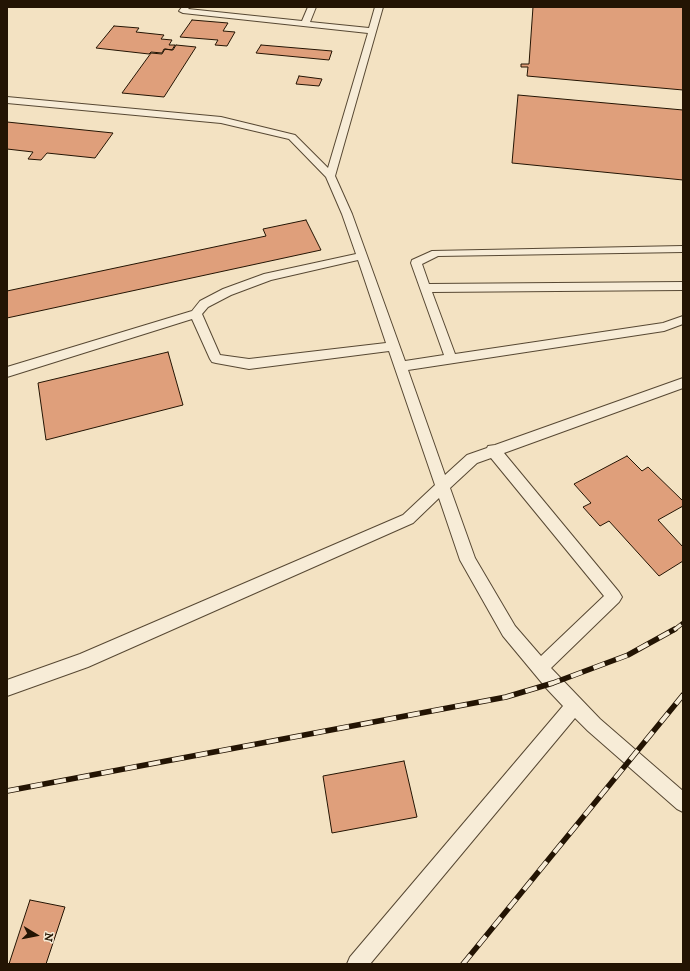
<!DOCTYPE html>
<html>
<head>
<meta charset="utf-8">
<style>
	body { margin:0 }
	#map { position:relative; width:690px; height:971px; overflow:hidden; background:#f3e2c2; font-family:"IM FELL DW Pica",serif }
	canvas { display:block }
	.frame { position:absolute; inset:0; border:8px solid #231403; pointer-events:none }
	.north { position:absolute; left:16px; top:915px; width:40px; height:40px; -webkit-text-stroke:3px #f7ecd7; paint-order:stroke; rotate:100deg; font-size:11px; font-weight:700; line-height:16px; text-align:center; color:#231403 }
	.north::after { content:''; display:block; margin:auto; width:14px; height:18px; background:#231403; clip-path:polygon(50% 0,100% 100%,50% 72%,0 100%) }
</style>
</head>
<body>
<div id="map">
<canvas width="690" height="971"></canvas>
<div class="frame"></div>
<div class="north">N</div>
</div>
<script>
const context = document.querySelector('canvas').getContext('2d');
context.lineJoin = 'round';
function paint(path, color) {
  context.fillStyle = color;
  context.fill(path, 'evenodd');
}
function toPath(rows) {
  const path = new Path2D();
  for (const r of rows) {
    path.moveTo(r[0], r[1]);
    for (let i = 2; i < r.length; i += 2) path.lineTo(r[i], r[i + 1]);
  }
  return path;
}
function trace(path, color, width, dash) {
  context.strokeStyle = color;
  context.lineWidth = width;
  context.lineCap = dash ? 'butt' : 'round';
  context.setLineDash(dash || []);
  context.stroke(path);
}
const building = toPath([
	[533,7,683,7,683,90,527,76,528,67,521,67,521,64,529,64,533,7],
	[192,20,228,23,223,31,235,32,227,46,215,45,218,40,180,37,192,20],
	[114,26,139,28,136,32,164,35,161,39,172,40,169,45,175,45,172,50,164,49,162,53,151,52,149,54,96,48,114,26],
	[176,45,196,47,164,97,122,93,151,53,162,54,165,49,173,50,176,45],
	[261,45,332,51,329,60,256,53,261,45],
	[299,76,322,79,319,86,296,84,299,76],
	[518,95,683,110,683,180,512,163,518,95],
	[7,122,113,133,95,158,47,153,41,160,28,159,33,152,7,149,7,122],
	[306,220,321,250,7,318,7,291,266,236,263,229,306,220],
	[168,352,183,405,46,440,38,383,168,352],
	[627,456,642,471,648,467,683,501,683,506,658,520,683,547,683,561,659,576,609,521,600,526,583,507,591,503,574,484,627,456],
	[404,761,417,817,332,833,323,776,404,761],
	[30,900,65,907,46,964,9,964,30,900]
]);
paint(building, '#df9f7b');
trace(building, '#231403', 1);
const service = toPath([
	[182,7,190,7,188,9,302,21,308,7,316,7,310,22,369,28,375,7,383,7,335,176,352,214,405,361,444,355,411,263,412,260,432,251,683,246,683,252,438,256,422,264,429,284,683,282,683,290,432,292,455,354,663,323,683,316,683,324,664,331,408,370,445,475,467,455,487,448,488,446,495,445,683,378,683,388,504,453,619,592,622,597,619,602,551,668,600,719,683,791,683,812,677,809,588,731,575,718,370,964,347,964,350,957,563,706,547,689,503,636,460,560,439,498,413,523,88,667,7,696,7,680,80,654,403,515,435,485,389,351,249,369,216,363,212,362,210,359,192,319,7,377,7,367,192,311,200,301,223,289,264,274,356,254,342,214,326,177,289,139,221,123,7,103,7,97,221,117,295,135,328,168,368,33,183,13,179,11,182,7],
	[358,260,386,343,249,359,220,355,202,314,208,307,231,295,271,280,358,260],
	[491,458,604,596,541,656,515,626,475,558,450,488,477,463,491,458]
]);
trace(service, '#574833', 2);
paint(service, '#f7ecd7');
const railFar1 = toPath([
	[674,630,683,623]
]);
const rail = toPath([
	[7,791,506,697,553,683,628,655,675,629],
	[463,964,683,695]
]);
trace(railFar1, '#231403', 4.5);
trace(rail, '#231403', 5.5);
trace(railFar1, '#f7ecd7', 3, [9]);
trace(rail, '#f7ecd7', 4, [12]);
</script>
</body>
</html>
